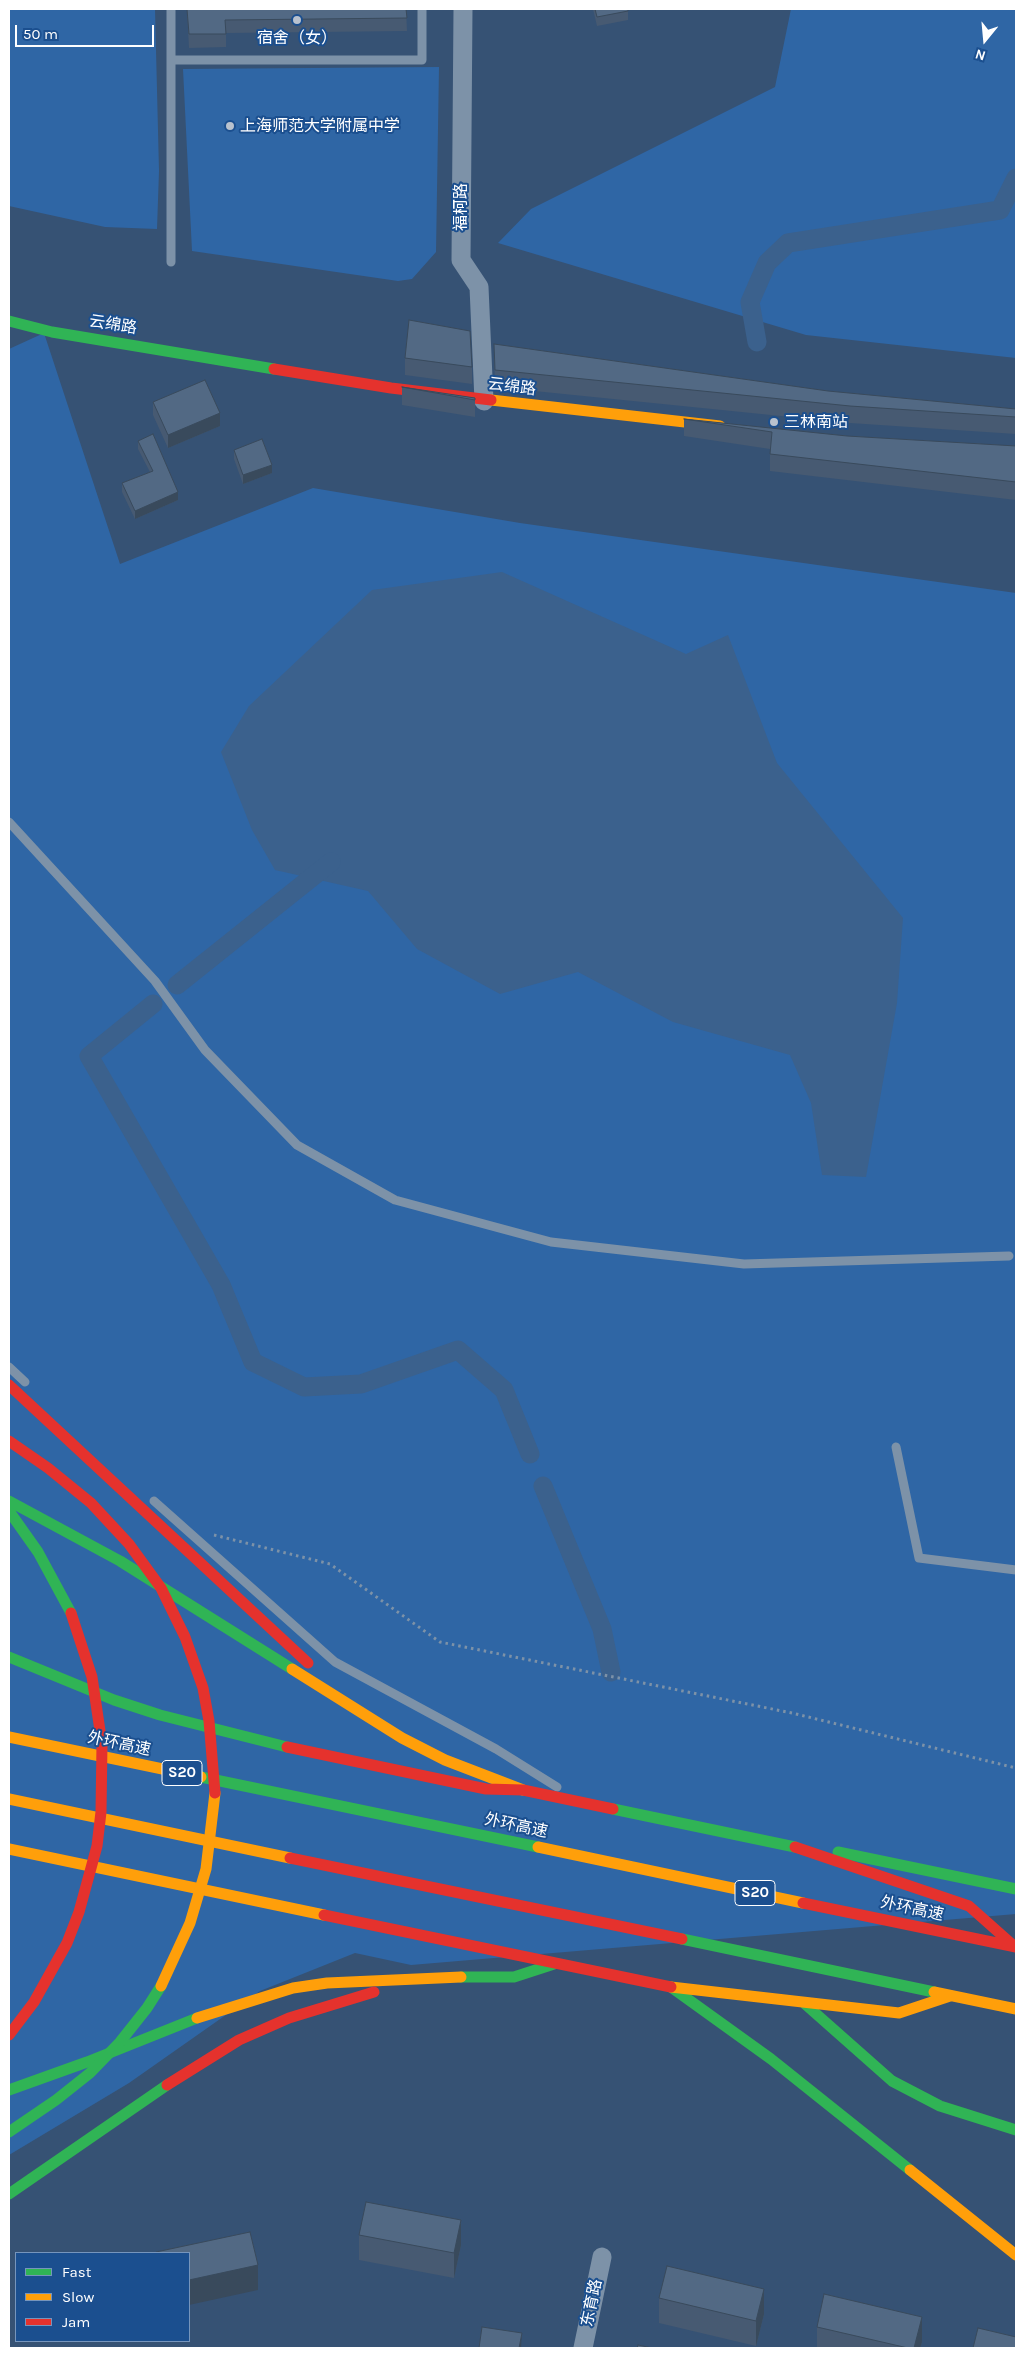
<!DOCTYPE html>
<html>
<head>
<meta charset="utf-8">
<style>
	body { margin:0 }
	#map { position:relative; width:1025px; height:2357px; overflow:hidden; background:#365274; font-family:Karla,sans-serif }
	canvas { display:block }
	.frame { position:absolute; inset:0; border:10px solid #fff; pointer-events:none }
	.legend { position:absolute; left:15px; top:2252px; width:175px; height:90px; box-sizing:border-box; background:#1b4f8f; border:1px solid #7695bc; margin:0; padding:6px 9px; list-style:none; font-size:15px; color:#fff }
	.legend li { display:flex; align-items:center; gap:10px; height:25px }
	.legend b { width:25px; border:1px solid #7695bc }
	.north { position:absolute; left:960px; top:15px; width:50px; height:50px; -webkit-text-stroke:4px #1b4f8f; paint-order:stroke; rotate:197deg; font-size:14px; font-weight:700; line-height:20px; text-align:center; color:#fff }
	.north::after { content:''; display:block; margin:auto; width:18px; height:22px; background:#fff; clip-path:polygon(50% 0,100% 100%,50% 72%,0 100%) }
	.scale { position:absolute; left:15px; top:25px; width:139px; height:22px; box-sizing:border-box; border:2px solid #fff; border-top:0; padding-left:6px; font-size:15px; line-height:18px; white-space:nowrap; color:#fff; -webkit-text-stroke:4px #1b4f8f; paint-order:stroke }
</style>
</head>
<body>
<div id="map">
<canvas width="1025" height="2357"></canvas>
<div class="frame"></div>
<ul class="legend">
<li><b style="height:6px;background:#30b455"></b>Fast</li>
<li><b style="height:6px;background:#ff9f0a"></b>Slow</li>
<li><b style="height:6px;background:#e5322d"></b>Jam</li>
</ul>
<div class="north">N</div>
<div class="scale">50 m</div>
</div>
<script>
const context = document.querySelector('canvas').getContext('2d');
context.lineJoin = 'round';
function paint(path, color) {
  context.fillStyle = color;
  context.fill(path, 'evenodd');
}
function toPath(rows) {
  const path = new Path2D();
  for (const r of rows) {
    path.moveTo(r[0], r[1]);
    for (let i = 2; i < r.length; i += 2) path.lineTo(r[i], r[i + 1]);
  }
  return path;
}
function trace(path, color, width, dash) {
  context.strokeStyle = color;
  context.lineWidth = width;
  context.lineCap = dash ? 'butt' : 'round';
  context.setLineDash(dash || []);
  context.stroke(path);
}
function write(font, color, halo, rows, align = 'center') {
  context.font = font + ' Karla,"Noto Sans SC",sans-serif';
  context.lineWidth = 4;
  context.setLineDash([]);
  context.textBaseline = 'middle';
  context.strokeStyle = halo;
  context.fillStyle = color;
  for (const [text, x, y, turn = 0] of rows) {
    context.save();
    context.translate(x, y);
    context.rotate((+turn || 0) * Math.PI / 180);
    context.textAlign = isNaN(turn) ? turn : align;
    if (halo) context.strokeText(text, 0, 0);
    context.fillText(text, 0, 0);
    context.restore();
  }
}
paint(toPath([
	[9,9,155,9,159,171,157,229,105,227,9,206],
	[791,9,1016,9,1016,358,806,335,498,243,531,209,775,87],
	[439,67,436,252,412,279,398,281,192,251,183,69],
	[44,333,120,564,313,488,520,523,1016,593,1016,1914,411,1965,355,1953,260,1991,129,2083,9,2155,9,349]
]), '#2f66a5');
paint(toPath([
	[502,572,686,654,728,635,777,763,903,918,897,1003,866,1177,822,1175,811,1103,790,1055,673,1022,578,972,500,994,417,949,368,891,275,870,252,830,221,752,249,706,372,590]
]), '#3b618d');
trace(toPath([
	[757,342,750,302,767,263,788,243,1000,210,1016,178],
	[177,985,331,862],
	[153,1004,89,1056,221,1285,253,1362,304,1387,361,1384,458,1350,504,1390,530,1454],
	[543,1486,602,1629,611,1672]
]), '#3b618d', 19);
trace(toPath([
	[214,1535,330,1564,440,1642,792,1713,1016,1768]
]), '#7d92a8', 3, [2.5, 4]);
trace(toPath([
	[171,60,422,60,422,9],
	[171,262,171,9],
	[9,822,155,981,205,1050,297,1145,395,1200,551,1242,744,1264,1009,1256],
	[9,1367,25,1382],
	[896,1447,919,1558,1016,1570],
	[154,1501,335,1662,496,1749,557,1787]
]), '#7d92a8', 9);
trace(toPath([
	[463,9,461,260,479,287,484,401],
	[583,2348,602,2257]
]), '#7d92a8', 19);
trace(toPath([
	[9,321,52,332,274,369],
	[9,1501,120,1561,292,1669],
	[9,1511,38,1552,71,1613],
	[9,1657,114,1700,160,1715,287,1747],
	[201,1777,538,1847],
	[613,1809,795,1847],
	[838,1852,1016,1889],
	[682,1939,934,1992],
	[461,1977,514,1977,554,1964],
	[671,1987,771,2059,910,2170],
	[805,2004,892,2081,940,2106,1016,2130],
	[9,2090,87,2062,197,2018],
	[9,2194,167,2085]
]), '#30b455', 11);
trace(toPath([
	[491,400,720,426],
	[292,1669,402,1738,445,1760,523,1790],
	[9,1737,201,1777],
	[9,1799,290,1858],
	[538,1847,803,1903],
	[9,1849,324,1915],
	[671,1987,899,2013,950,1996],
	[934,1992,1016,2009],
	[197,2018,293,1988,327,1983,461,1977],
	[910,2170,1016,2255]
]), '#ff9f0a', 11);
trace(toPath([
	[274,369,391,388,491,400],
	[9,1385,308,1663],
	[287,1747,486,1789,523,1790,613,1809],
	[795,1847,969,1906,1014,1946],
	[290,1858,682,1939],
	[803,1903,1016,1947],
	[324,1915,671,1987],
	[167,2085,239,2040,289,2018,374,1992]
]), '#e5322d', 11);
trace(toPath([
	[9,2132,56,2100,90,2073,120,2042,147,2008,161,1986]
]), '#30b455', 11);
trace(toPath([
	[161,1986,190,1923,206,1869,215,1793]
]), '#ff9f0a', 11);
trace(toPath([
	[9,1441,48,1468,91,1503,129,1544,161,1588,185,1637,203,1688,209,1721,215,1793],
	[9,2035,34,2002,67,1943,79,1912,97,1846,101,1812,102,1744,92,1677,71,1613]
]), '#e5322d', 11);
paint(toPath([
	[187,9,406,9,407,31,226,33,226,47,189,48],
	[593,9,628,9,628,20,597,26],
	[494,344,828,391,1016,409,1016,434,850,423,495,387],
	[405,358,472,367,472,384,405,375],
	[402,387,475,398,475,417,402,405],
	[153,402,220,426,168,448,153,415],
	[684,419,847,436,1016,446,1016,500,770,471,770,449,684,436],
	[138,441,178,500,135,519,122,492,122,483,150,472,138,449],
	[234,450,272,473,243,484,234,459],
	[359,2235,461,2245,454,2278,359,2260],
	[659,2298,764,2314,756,2346,659,2323],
	[817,2327,922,2342,920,2348,817,2348]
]), '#475a72');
paint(toPath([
	[220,413,220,426,168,448,168,435],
	[272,465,272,473,243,484,243,475],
	[178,492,178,500,135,519,135,511],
	[461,2220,461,2245,454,2278,454,2253],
	[258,2265,258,2290,189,2305,189,2280],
	[764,2289,764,2314,756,2346,756,2321],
	[922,2317,922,2342,920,2348,914,2348],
	[522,2333,521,2348,519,2348]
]), '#394a5c');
const building = toPath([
	[187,9,406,9,407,18,225,20,226,34,189,34,187,9],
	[595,9,628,9,628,11,597,17,595,9],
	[409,320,470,331,472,367,405,358,409,320],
	[494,344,828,391,1016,409,1016,417,850,406,495,370,494,344],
	[205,380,220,413,168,435,153,402,205,380],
	[402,387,475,398,475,400,402,387],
	[684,419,847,436,1016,446,1016,482,770,454,772,432,684,419],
	[153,434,178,492,135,511,122,483,153,471,138,441,153,434],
	[262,439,272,465,243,475,234,450,262,439],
	[366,2202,461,2220,454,2253,359,2235,366,2202],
	[250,2232,258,2265,189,2280,189,2253,156,2253,156,2252,250,2232],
	[667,2266,764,2289,756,2321,659,2298,667,2266],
	[824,2294,922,2317,914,2348,908,2348,817,2327,824,2294],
	[482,2327,522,2333,519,2348,479,2348,482,2327],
	[978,2328,1016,2337,1016,2348,973,2348,978,2328],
	[638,2345,652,2348,637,2348,638,2345]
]);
paint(building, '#526984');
trace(building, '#394a5c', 1);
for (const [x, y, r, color] of [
	[297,20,5,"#b9c2ce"],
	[230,126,5,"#b9c2ce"],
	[774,422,5,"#b9c2ce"]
]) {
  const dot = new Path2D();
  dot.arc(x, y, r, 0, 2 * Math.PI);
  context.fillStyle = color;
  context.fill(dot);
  trace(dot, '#1b4f8f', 2);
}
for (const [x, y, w] of [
	[182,1773,40],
	[755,1893,40]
]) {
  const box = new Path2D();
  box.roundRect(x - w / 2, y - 12.5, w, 25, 4);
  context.fillStyle = '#1b4f8f';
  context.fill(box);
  trace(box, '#fff', 1);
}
write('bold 15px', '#fff', null, [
	["S20",182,1773],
	["S20",755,1893]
]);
write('16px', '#fff', '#1b4f8f', [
	["宿舍（女）",297,38,"center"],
	["上海师范大学附属中学",240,126],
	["三林南站",784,422]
], 'left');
write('16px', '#fff', '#1b4f8f', [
	["福柯路",461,207,-90],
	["云绵路",113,325,9],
	["云绵路",512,387,7],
	["外环高速",119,1744,12],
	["外环高速",516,1826,12],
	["外环高速",912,1909,12],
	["东育路",592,2303,-78]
]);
</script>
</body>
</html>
